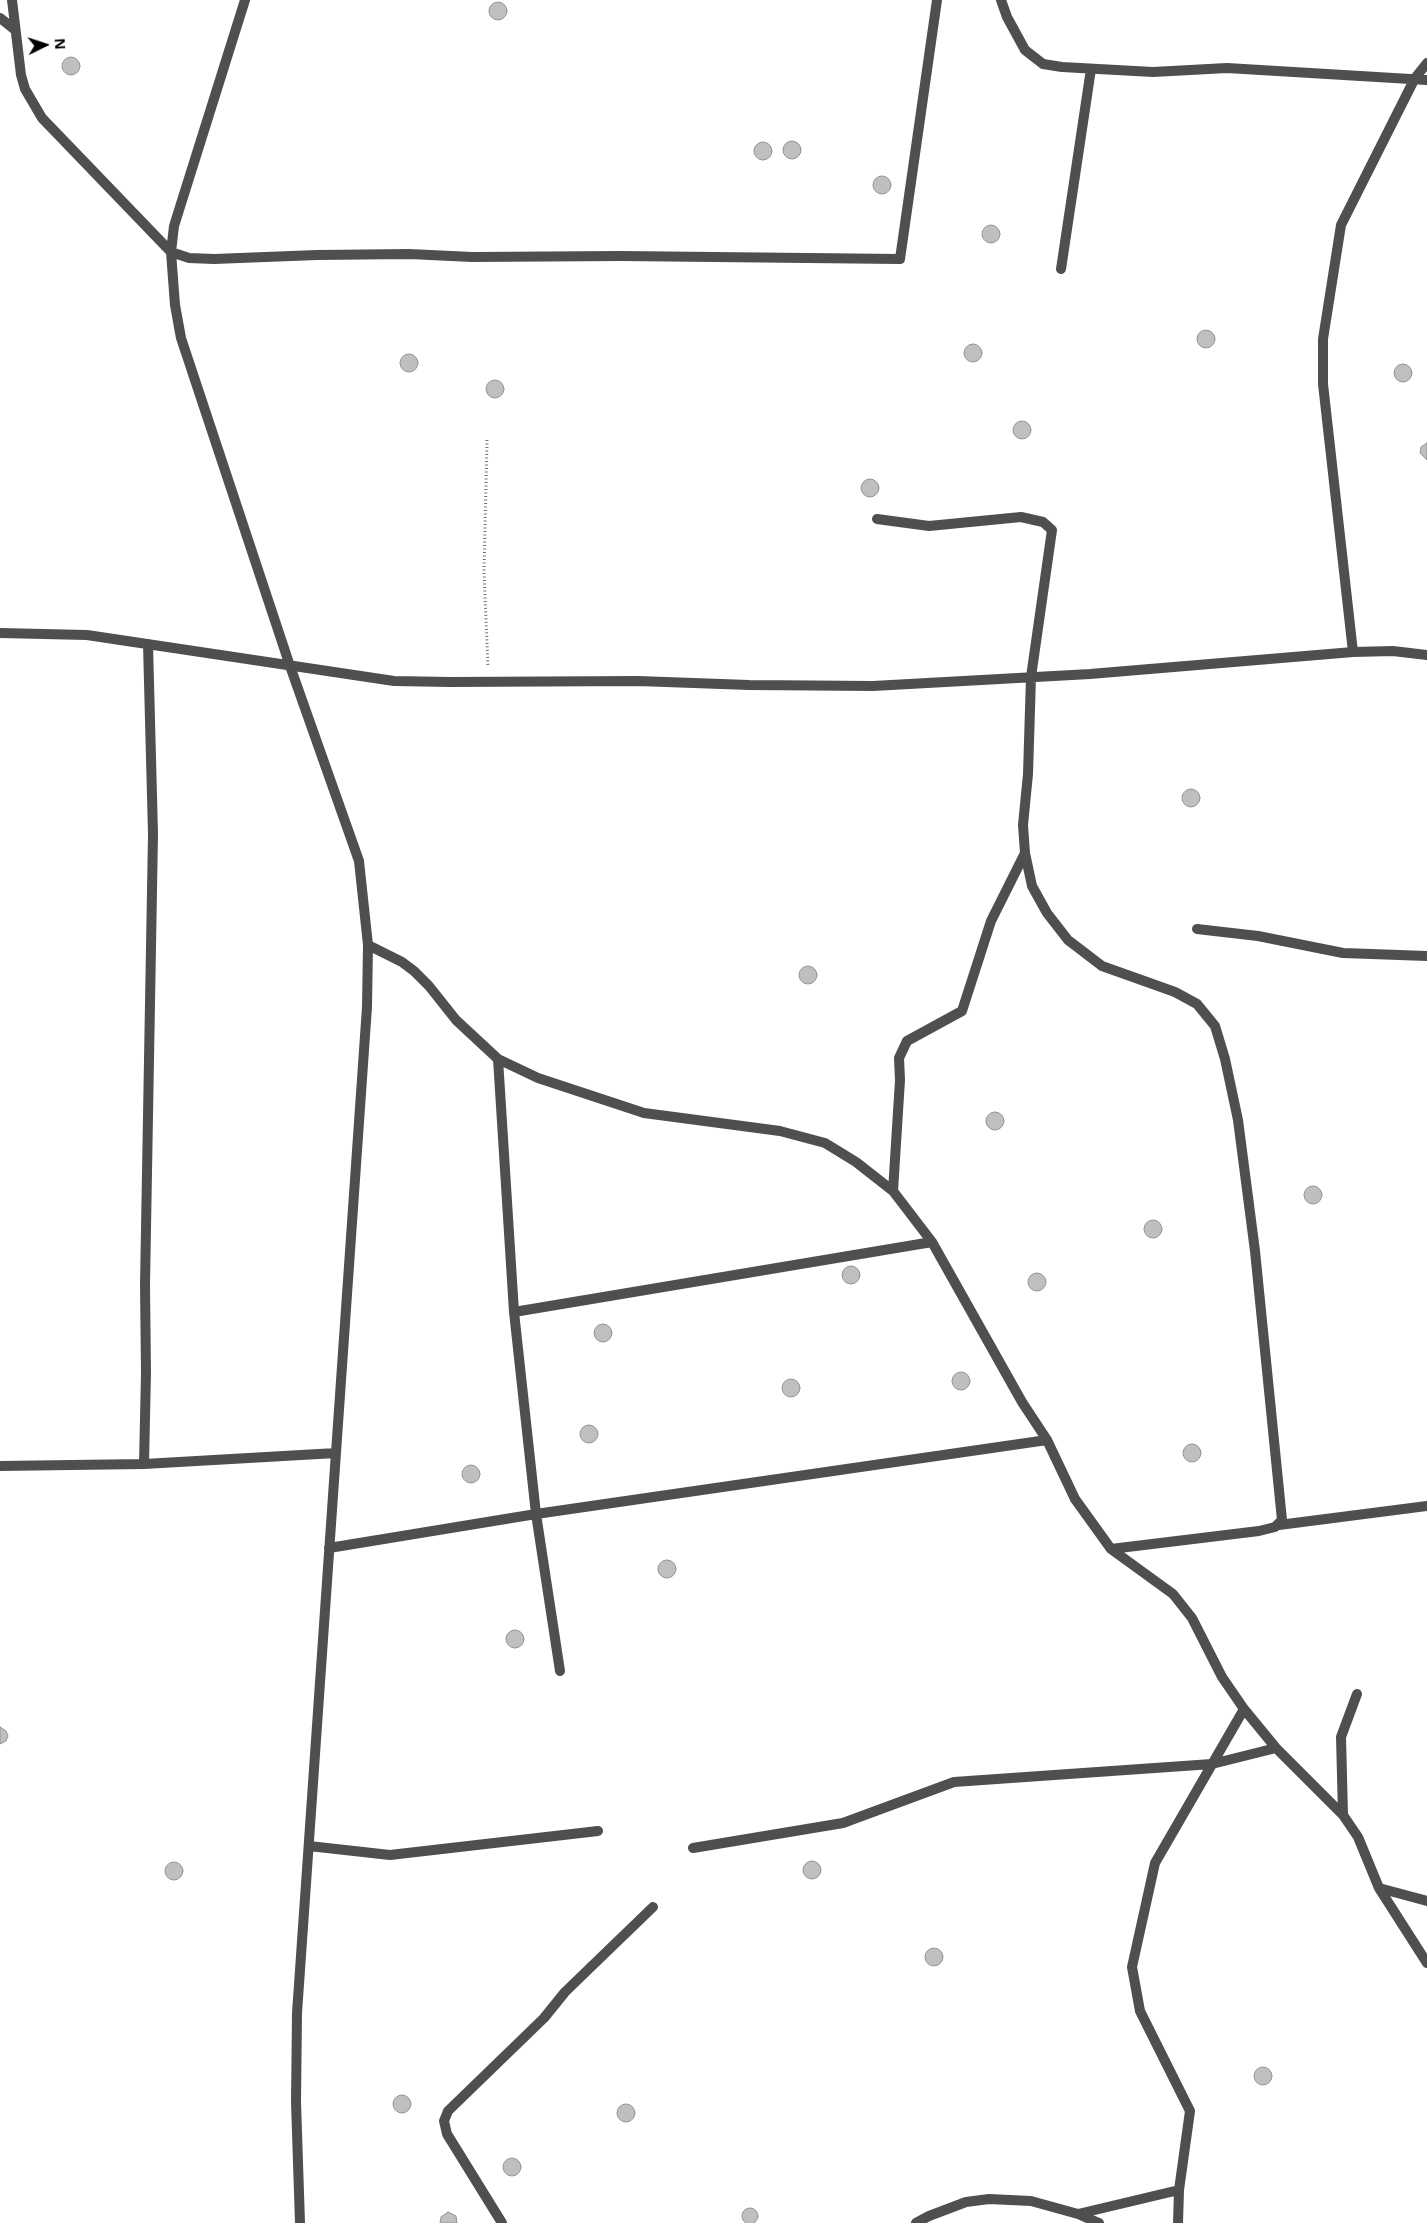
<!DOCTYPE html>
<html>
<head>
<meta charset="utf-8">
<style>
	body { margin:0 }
	#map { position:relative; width:1427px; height:2223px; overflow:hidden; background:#fff; font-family:"Open Sans",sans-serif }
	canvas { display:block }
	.north { position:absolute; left:20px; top:20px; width:50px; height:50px; -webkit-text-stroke:4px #fff; paint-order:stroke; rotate:86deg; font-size:14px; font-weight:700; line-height:20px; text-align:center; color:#000 }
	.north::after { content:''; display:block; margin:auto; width:18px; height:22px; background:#000; clip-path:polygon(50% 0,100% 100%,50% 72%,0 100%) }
</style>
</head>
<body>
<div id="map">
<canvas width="1427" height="2223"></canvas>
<div class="north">N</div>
</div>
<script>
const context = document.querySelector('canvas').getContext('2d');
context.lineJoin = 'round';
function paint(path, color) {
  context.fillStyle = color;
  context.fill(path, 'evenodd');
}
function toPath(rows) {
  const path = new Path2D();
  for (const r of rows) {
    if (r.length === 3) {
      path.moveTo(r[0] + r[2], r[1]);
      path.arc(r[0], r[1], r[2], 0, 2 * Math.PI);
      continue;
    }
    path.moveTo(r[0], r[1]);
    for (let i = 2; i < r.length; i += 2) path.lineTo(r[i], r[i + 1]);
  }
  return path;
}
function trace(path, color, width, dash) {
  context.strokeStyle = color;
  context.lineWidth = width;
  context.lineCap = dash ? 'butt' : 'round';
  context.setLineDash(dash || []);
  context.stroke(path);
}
const building = toPath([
	[498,11,9],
	[71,66,9],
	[792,150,9],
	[763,151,9],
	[882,185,9],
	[991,234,9],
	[1206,339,9],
	[973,353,9],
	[409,363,9],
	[1403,373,9],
	[495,389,9],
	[1022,430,9],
	[1427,443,1427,460,1420,453,1421,447,1427,443],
	[870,488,9],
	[1191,798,9],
	[808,975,9],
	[995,1121,9],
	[1313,1195,9],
	[1153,1229,9],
	[851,1275,9],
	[1037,1282,9],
	[603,1333,9],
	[961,1381,9],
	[791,1388,9],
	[589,1434,9],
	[1192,1453,9],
	[471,1474,9],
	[667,1569,9],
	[515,1639,9],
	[0,1727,6,1731,8,1736,6,1741,0,1744,0,1727],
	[812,1870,9],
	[174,1871,9],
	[934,1957,9],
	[1263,2076,9],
	[402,2104,9],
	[626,2113,9],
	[512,2167,9],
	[750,2216,8],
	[448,2212,456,2216,457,2223,440,2223,441,2217,448,2212]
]);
paint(building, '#bfbfbf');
trace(building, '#939393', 1);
trace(toPath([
	[487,440,484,571,488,667]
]), '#717171', 3, [1, 2.5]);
trace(toPath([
	[12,0,21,75,25,89,42,118,171,252,189,258,214,259,317,255,409,254,472,257,621,256,900,259,937,0],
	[245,0,174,226,171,252,175,305,181,338,290,666,359,861,368,945,367,1007,297,2013,296,2102,300,2223],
	[1001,0,1007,17,1025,50,1043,64,1062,67,1153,72,1227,68,1427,80],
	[0,18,14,29],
	[1061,269,1091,69],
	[877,519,929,526,1021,517,1043,522,1052,530,1031,677,1028,774,1023,825,1025,853,1032,886,1047,913,1068,940,1102,966,1175,992,1197,1004,1215,1026,1225,1059,1238,1120,1255,1251,1282,1520,1275,1527,1259,1531,1111,1549],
	[0,633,87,635,394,681,450,682,638,681,749,685,873,686,1090,674,1353,652,1393,651,1427,655],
	[1353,652,1323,384,1323,339,1341,225,1415,78,1427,63],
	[1197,929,1258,936,1343,953,1427,956],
	[368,945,402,962,414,971,429,986,456,1020,498,1059,538,1078,644,1113,780,1131,825,1143,856,1162,893,1191,932,1242,1022,1402,1047,1440,1075,1499,1111,1549,1173,1594,1192,1618,1222,1677,1244,1709,1276,1748,1343,1815,1358,1837,1379,1888,1427,1963],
	[498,1059,514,1312,536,1514,560,1671],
	[893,1191,900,1080,899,1058,907,1041,962,1011,991,921,1025,853],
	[514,1312,932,1242],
	[144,1464,146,1372,145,1285,153,834,148,644],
	[0,1466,144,1464,336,1453],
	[1279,1525,1427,1506],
	[329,1548,536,1514,1047,1440],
	[1343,1815,1341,1737,1357,1694],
	[309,1846,390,1855,598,1831],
	[693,1848,843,1823,954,1782,1212,1764,1276,1748],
	[1379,1888,1427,1901],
	[1078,2214,1179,2190],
	[502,2223,447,2134,444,2121,448,2111,544,2018,565,1992,653,1907],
	[916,2223,929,2216,966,2202,989,2199,1031,2201,1078,2214,1099,2223],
	[1178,2223,1179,2190,1190,2111,1140,2011,1132,1967,1155,1863,1244,1709]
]), '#4f4f4f', 10);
</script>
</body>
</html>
